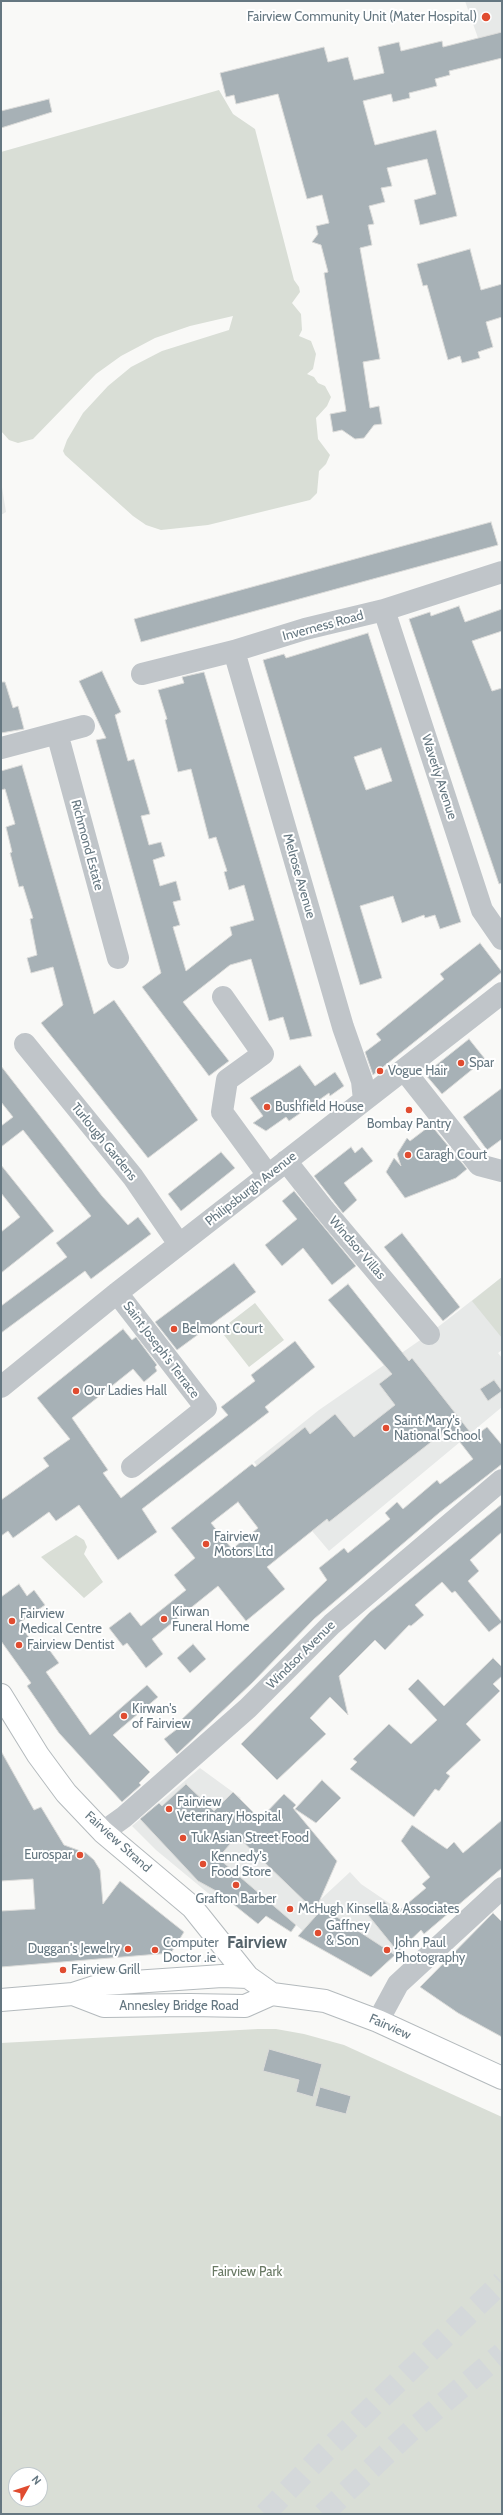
<!DOCTYPE html>
<html>
<head>
<meta charset="utf-8">
<style>
	body { margin:0 }
	#map { position:relative; width:503px; height:2515px; overflow:hidden; background:#f9f9f7; font-family:Cabin,sans-serif }
	canvas { display:block }
	.frame { position:absolute; inset:0; border:2px solid #657781; pointer-events:none }
	.north { position:absolute; left:8px; top:2467px; width:40px; height:40px; box-sizing:border-box; background:#fff; border:1px solid #c1c9cd; border-radius:50%; rotate:51deg; font-size:11px; font-weight:700; line-height:16px; text-align:center; color:#657781 }
	.north::after { content:''; display:block; margin:auto; width:14px; height:18px; background:#e04c30; clip-path:polygon(50% 0,100% 100%,50% 72%,0 100%) }
</style>
</head>
<body>
<div id="map">
<canvas width="503" height="2515"></canvas>
<div class="frame"></div>
<div class="north">N</div>
</div>
<script>
const context = document.querySelector('canvas').getContext('2d');
context.lineJoin = 'round';
function paint(path, color) {
  context.fillStyle = color;
  context.fill(path, 'evenodd');
}
function toPath(rows) {
  const path = new Path2D();
  for (const r of rows) {
    path.moveTo(r[0], r[1]);
    for (let i = 2; i < r.length; i += 2) path.lineTo(r[i], r[i + 1]);
  }
  return path;
}
function trace(path, color, width, dash) {
  context.strokeStyle = color;
  context.lineWidth = width;
  context.lineCap = dash ? 'butt' : 'round';
  context.setLineDash(dash || []);
  context.stroke(path);
}
function write(font, color, halo, rows, align = 'center') {
  context.font = font + ' Cabin,sans-serif';
  context.lineWidth = 4;
  context.setLineDash([]);
  context.textBaseline = 'middle';
  context.strokeStyle = halo;
  context.fillStyle = color;
  for (const [text, x, y, turn = 0] of rows) {
    context.save();
    context.translate(x, y);
    context.rotate((+turn || 0) * Math.PI / 180);
    context.textAlign = isNaN(turn) ? turn : align;
    if (halo) context.strokeText(text, 0, 0);
    context.fillText(text, 0, 0);
    context.restore();
  }
}
paint(toPath([
	[465,1,502,1,502,32,478,38],
	[1,481,6,512,1,515],
	[502,1277,502,1350,498,1353,502,1358,502,1407,329,1551,254,1462,319,1410,429,1334],
	[200,1768,241,1798,220,1817,290,1883,321,1899,350,1872,361,1884,392,1905,378,1919,407,1916,420,1931,376,1969,319,1945,295,1924,229,1901,226,1905,214,1898,156,1850,132,1826]
]), '#e7e9e8');
paint(toPath([
	[219,90,233,114,255,129,294,280,299,287,300,292,292,303,301,314,302,330,299,336,311,341,316,354,313,369,307,374,314,377,318,383,325,386,331,397,327,406,316,418,318,439,330,455,326,464,319,471,317,493,310,500,208,525,161,530,146,525,133,516,65,455,63,451,67,440,83,413,108,386,131,367,162,351,229,330,233,316,190,326,155,338,121,356,96,374,33,439,18,443,9,440,1,431,1,152],
	[502,1277,502,1338,472,1301],
	[255,1303,284,1340,249,1367,220,1330],
	[76,1535,84,1540,87,1547,84,1554,103,1582,84,1598,41,1557],
	[258,2029,276,2029,304,2034,344,2045,502,2117,502,2514,1,2514,1,2043],
	[16,2475,40,2475,40,2499,16,2499]
]), '#d9ded6');
const building = toPath([
	[502,32,502,58,449,71,450,75,435,79,437,86,409,93,410,98,393,102,391,94,363,101,375,145,436,130,457,216,420,225,414,200,436,194,427,159,387,168,392,186,381,188,385,202,369,206,374,224,368,225,372,245,360,248,380,359,363,362,370,408,379,406,382,424,374,425,364,438,355,439,342,430,333,432,330,414,346,411,324,273,328,272,321,245,312,242,318,234,316,226,329,223,322,195,307,199,278,94,236,104,234,95,226,97,220,73,324,47,328,62,348,57,354,80,384,73,378,47,399,42,401,51,442,41,443,47,502,32],
	[49,99,52,112,1,128,1,111,49,99],
	[470,249,481,290,502,284,502,317,486,322,493,347,478,352,480,358,462,363,460,356,448,360,427,285,423,286,417,264,470,249],
	[491,522,498,545,141,642,134,619,491,522],
	[459,606,465,622,502,609,502,631,472,641,492,691,502,688,502,883,499,884,409,619,430,612,431,616,459,606],
	[368,633,461,922,440,929,435,915,425,918,424,915,402,923,393,896,360,906,382,978,360,985,263,660,284,654,286,658,368,633],
	[381,748,392,781,366,790,354,757,381,748],
	[102,671,121,712,115,715,128,761,134,759,150,814,141,816,149,845,161,842,165,856,153,860,160,886,176,881,181,900,173,902,180,925,173,927,186,971,232,935,230,927,254,920,244,885,229,890,224,872,227,871,216,837,209,839,191,769,178,772,165,720,167,719,158,690,184,683,182,677,204,672,312,1036,290,1040,283,1017,269,1021,251,959,230,965,183,1002,229,1061,209,1076,142,987,161,973,96,740,106,738,79,681,102,671],
	[1,682,5,682,13,708,18,706,24,729,1,733,1,682],
	[22,765,94,1014,114,1000,198,1120,148,1158,41,1023,63,1005,53,967,31,973,27,958,37,955,30,919,33,918,23,886,19,887,10,853,12,852,6,827,15,824,5,789,1,790,1,771,22,765],
	[480,943,502,972,373,1075,365,1052,381,1040,376,1034,444,979,440,974,480,943],
	[469,1039,485,1059,442,1094,425,1074,469,1039],
	[300,1065,315,1086,335,1072,344,1086,330,1096,329,1093,289,1121,286,1117,266,1131,253,1123,263,1116,250,1098,300,1065],
	[1,1066,102,1196,128,1225,138,1217,151,1234,91,1279,85,1271,1,1333,1,1306,67,1257,56,1243,91,1216,23,1130,1,1147,1,1126,13,1117,1,1102,1,1066],
	[502,1088,502,1139,487,1150,463,1117,502,1088],
	[431,1125,467,1169,456,1178,405,1198,386,1172,394,1158,401,1166,397,1154,407,1138,410,1141,431,1125],
	[351,1147,355,1153,362,1147,373,1161,344,1183,357,1200,343,1213,314,1176,351,1147],
	[221,1152,235,1168,181,1211,168,1194,221,1152],
	[1,1165,54,1231,1,1273,1,1232,20,1217,1,1193,1,1165],
	[294,1191,356,1266,332,1285,303,1248,282,1266,265,1245,297,1219,282,1201,294,1191],
	[402,1233,460,1307,443,1321,384,1247,402,1233],
	[234,1263,256,1292,177,1350,155,1322,234,1263],
	[348,1284,409,1361,412,1358,474,1437,487,1427,502,1445,502,1464,439,1513,314,1619,252,1683,177,1754,164,1739,181,1726,178,1723,327,1580,319,1568,344,1548,348,1553,390,1519,385,1513,397,1502,403,1509,437,1480,440,1484,473,1459,449,1428,329,1522,327,1519,267,1567,285,1589,246,1621,218,1586,152,1639,163,1654,146,1668,127,1643,123,1646,109,1628,130,1612,141,1626,186,1590,174,1575,195,1558,171,1528,252,1464,255,1467,305,1427,310,1434,335,1414,354,1437,395,1405,379,1384,392,1374,328,1300,348,1284],
	[238,1502,258,1528,232,1549,211,1523,238,1502],
	[123,1329,132,1340,136,1337,157,1365,155,1367,157,1371,144,1382,133,1369,72,1418,108,1470,103,1473,121,1498,228,1415,221,1407,255,1381,251,1375,295,1341,315,1367,265,1407,269,1412,142,1509,157,1532,118,1560,79,1505,56,1521,49,1512,13,1538,8,1531,1,1536,1,1500,49,1466,43,1458,70,1439,37,1398,123,1329],
	[494,1380,502,1391,488,1401,480,1389,494,1380],
	[502,1504,502,1532,470,1560,479,1571,468,1581,502,1622,489,1632,455,1591,452,1593,442,1582,415,1605,424,1615,411,1626,409,1625,385,1650,375,1640,339,1676,348,1715,330,1697,310,1718,326,1734,277,1780,241,1744,370,1612,502,1504],
	[19,1584,27,1596,34,1590,45,1605,19,1623,37,1649,45,1644,59,1663,46,1672,90,1735,147,1685,158,1697,113,1735,150,1772,139,1783,141,1785,122,1802,59,1733,27,1686,31,1683,1,1641,1,1597,19,1584],
	[193,1644,206,1659,190,1673,177,1658,193,1644],
	[493,1658,502,1667,502,1676,493,1684,500,1691,466,1724,481,1740,446,1773,450,1776,439,1791,435,1789,414,1817,350,1769,357,1762,353,1759,389,1724,411,1744,437,1720,408,1689,418,1679,444,1706,493,1658],
	[1,1751,34,1810,41,1807,64,1845,86,1853,94,1860,100,1870,103,1904,120,1881,184,1932,171,1953,1,1967,1,1911,35,1909,33,1879,1,1881,1,1751],
	[322,1780,341,1798,316,1823,295,1809,322,1780],
	[186,1784,214,1811,233,1792,260,1819,284,1794,296,1805,293,1808,337,1861,315,1911,237,1836,218,1858,296,1925,291,1932,266,1916,258,1924,218,1892,198,1881,140,1819,159,1803,162,1806,186,1784],
	[502,1820,502,1868,424,1934,421,1930,398,1952,368,1915,384,1901,395,1914,426,1888,422,1884,430,1877,401,1841,412,1825,447,1849,454,1842,463,1853,502,1820],
	[323,1908,395,1955,371,1977,298,1936,323,1908],
	[493,1913,502,1922,502,2037,458,2013,420,1987,493,1913],
	[269,2049,322,2064,313,2097,296,2092,299,2080,263,2071,269,2049],
	[320,2087,351,2096,346,2114,315,2106,320,2087]
]);
paint(building, '#a7b1b6');
trace(building, '#dbdbd9', 1);
trace(toPath([
	[265,2514,323,2454,502,2282],
	[323,2514,413,2429,502,2353]
]), '#d4d8da', 22, [22, 11]);
const major = toPath([
	[1,1695,38,1755,66,1793,103,1832,192,1907,248,1977],
	[73,1994,104,2006,190,2005,245,2006,272,1994],
	[1,2000,73,1994,104,1984,222,1976,248,1977,272,1994,325,2001,378,2021,502,2078]
]);
trace(major, '#b4babd', 24);
trace(toPath([
	[384,610,482,910,502,939],
	[234,651,343,1027,362,1081,364,1100],
	[142,674,234,651,305,629,384,610,502,572],
	[57,733,118,958],
	[1,748,84,726],
	[223,997,263,1054,227,1080,222,1112,268,1175],
	[25,1044,133,1177,179,1244],
	[404,1070,479,1165,502,1171],
	[286,1161,323,1208,429,1334],
	[117,1293,206,1408,132,1467],
	[1,1387,117,1293,502,993],
	[103,1832,124,1817,248,1708,332,1624,502,1480],
	[378,2021,398,1984,502,1888]
]), '#c0c5c9', 22);
trace(major, '#fff', 22);
for (const [x, y, r, color] of [
	[486,17,5,"#e04c30"],
	[461,1063,4,"#e04c30"],
	[380,1071,4,"#e04c30"],
	[267,1107,4,"#e04c30"],
	[409,1110,4,"#e04c30"],
	[408,1155,4,"#e04c30"],
	[174,1329,4,"#e04c30"],
	[76,1391,4,"#e04c30"],
	[386,1428,4,"#e04c30"],
	[206,1544,4,"#e04c30"],
	[164,1619,4,"#e04c30"],
	[12,1621,4,"#e04c30"],
	[19,1645,4,"#e04c30"],
	[124,1716,4,"#e04c30"],
	[169,1809,4,"#e04c30"],
	[183,1838,4,"#e04c30"],
	[80,1855,4,"#e04c30"],
	[203,1864,4,"#e04c30"],
	[236,1885,4,"#e04c30"],
	[290,1909,4,"#e04c30"],
	[318,1933,4,"#e04c30"],
	[128,1949,4,"#e04c30"],
	[155,1950,4,"#e04c30"],
	[387,1950,4,"#e04c30"],
	[63,1970,4,"#e04c30"]
]) {
  const dot = new Path2D();
  dot.arc(x, y, r, 0, 2 * Math.PI);
  context.fillStyle = color;
  context.fill(dot);
  trace(dot, '#fff', 1.5);
}
write('13px', '#657781', '#fff', [
	["Fairview Community Unit (Mater Hospital)",477,17,"right"],
	["Spar",469,1063],
	["Vogue Hair",388,1071],
	["Bushfield House",275,1107],
	["Bombay Pantry",409,1124,"center"],
	["Caragh Court",416,1155],
	["Belmont Court",182,1329],
	["Our Ladies Hall",84,1391],
	["Saint Mary's",394,1421],
	["National School",394,1436],
	["Fairview",214,1537],
	["Motors Ltd",214,1552],
	["Kirwan",172,1612],
	["Funeral Home",172,1627],
	["Fairview",20,1614],
	["Medical Centre",20,1629],
	["Fairview Dentist",27,1645],
	["Kirwan's",132,1709],
	["of Fairview",132,1724],
	["Fairview",177,1802],
	["Veterinary Hospital",177,1817],
	["Tuk Asian Street Food",191,1838],
	["Eurospar",72,1855,"right"],
	["Kennedy's",211,1857],
	["Food Store",211,1872],
	["Grafton Barber",236,1899,"center"],
	["McHugh Kinsella & Associates",298,1909],
	["Gaffney",326,1926],
	["& Son",326,1941],
	["Computer",163,1943],
	["Doctor .ie",163,1958],
	["John Paul",395,1943],
	["Photography",395,1958],
	["Duggan's Jewelry",120,1949,"right"],
	["Fairview Grill",71,1970]
], 'left');
write('13px', '#657781', '#fff', [
	["Inverness Road",323,626,-15],
	["Waverly Avenue",439,777,72],
	["Richmond Estate",87,845,75],
	["Melrose Avenue",299,876,74],
	["Turlough Gardens",104,1142,51],
	["Philipsburgh Avenue",251,1189,-38],
	["Windsor Villas",357,1248,49],
	["Saint Joseph's Terrace",161,1350,53],
	["Windsor Avenue",301,1655,-45],
	["Fairview Strand",118,1842,42],
	["Annesley Bridge Road",179,2006],
	["Fairview",390,2027,24]
]);
write('13px', '#697964', '#fff', [
	["Fairview Park",247,2272]
]);
write('bold 17px', '#56646c', '#fff', [
	["Fairview",257,1943]
]);
</script>
</body>
</html>
